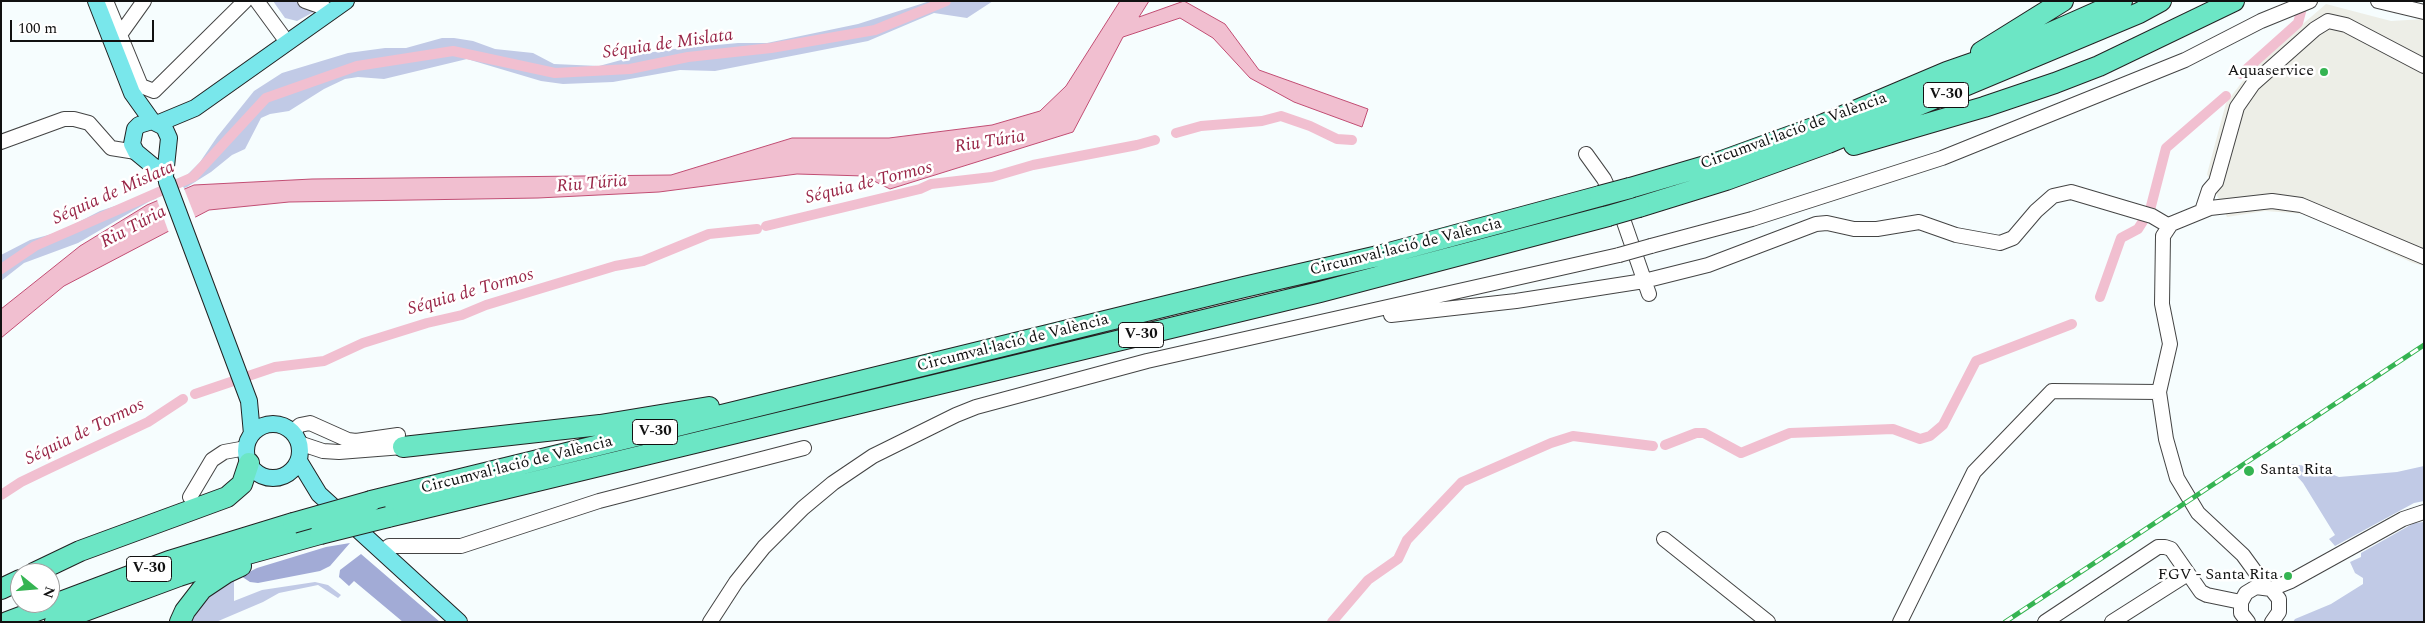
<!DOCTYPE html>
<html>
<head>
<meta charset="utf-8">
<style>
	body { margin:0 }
	#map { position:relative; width:2425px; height:623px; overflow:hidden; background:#f6fdfe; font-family:Spectral,serif }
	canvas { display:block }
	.frame { position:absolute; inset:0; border:2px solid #111; pointer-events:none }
	.north { position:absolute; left:10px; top:563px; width:50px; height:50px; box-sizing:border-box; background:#fff; border:1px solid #a0a0a0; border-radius:50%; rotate:107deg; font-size:14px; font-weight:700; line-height:20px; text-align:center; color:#111 }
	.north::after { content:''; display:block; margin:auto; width:18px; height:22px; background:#35b452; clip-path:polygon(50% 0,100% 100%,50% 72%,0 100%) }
	.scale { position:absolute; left:10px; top:20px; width:144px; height:22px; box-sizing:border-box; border:2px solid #111; border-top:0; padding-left:6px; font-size:15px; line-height:18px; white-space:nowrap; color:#111; -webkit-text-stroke:4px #fff; paint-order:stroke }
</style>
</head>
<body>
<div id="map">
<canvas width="2425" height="623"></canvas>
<div class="frame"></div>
<div class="north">N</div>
<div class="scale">100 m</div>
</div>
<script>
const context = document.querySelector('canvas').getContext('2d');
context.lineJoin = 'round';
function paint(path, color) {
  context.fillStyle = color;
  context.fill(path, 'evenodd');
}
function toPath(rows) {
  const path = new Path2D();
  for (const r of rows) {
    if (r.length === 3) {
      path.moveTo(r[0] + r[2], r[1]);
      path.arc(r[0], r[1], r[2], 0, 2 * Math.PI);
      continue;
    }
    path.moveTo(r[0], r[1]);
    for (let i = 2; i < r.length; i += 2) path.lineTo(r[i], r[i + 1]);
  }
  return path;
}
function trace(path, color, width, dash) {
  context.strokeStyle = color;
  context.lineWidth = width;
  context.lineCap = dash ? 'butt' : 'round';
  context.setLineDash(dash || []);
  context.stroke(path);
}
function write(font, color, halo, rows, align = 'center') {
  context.font = font + ' Spectral,serif';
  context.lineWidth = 5;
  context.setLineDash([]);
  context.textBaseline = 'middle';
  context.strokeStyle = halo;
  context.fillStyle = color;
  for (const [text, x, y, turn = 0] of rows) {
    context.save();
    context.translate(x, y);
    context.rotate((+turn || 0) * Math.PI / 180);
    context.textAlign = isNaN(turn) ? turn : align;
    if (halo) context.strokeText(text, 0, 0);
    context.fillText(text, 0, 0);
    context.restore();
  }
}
paint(toPath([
	[2326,4,2391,21,2424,19,2424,266,2413,263,2305,214,2265,211,2227,217,2207,174,2226,103,2254,66]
]), '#edeee7');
paint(toPath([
	[273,1,334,1,297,21,285,18],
	[930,1,993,1,967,18,934,13,868,41,715,71,680,70,613,82,563,84,541,81,467,59,384,79,358,77,345,79,324,89,289,111,270,114,261,118,245,149,232,155,211,172,187,187,150,201,78,243,24,263,1,281,1,255,30,240,59,232,100,211,151,194,186,176,200,162,217,137,254,91,282,73,348,53,385,48,406,48,442,38,454,38,473,41,495,49,533,53,554,64,599,66,647,53,674,49,738,43,767,43,858,24],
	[2286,464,2309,466,2339,477,2397,472,2424,466,2424,501,2414,503,2335,546,2329,539,2335,535,2303,483],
	[2424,522,2424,622,2293,622,2295,619,2331,604,2363,584,2363,578,2355,573,2350,562,2361,557,2361,553,2414,523],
	[234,578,234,601,262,590,315,582,328,585,341,595,338,598,318,585,279,593,263,602,216,622,190,622,202,603,216,589]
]), '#c1cae6');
paint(toPath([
	[350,543,330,566,320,571,258,583,250,582,241,576,257,568,326,547],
	[361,554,440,622,403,622,354,581,349,586,339,577,340,570]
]), '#a2abd6');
const water = toPath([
	[1120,1,1149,1,1139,17,1184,1,1225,24,1259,70,1368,109,1362,127,1294,102,1250,78,1213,38,1180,18,1123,37,1073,132,890,189,864,176,797,174,659,192,538,198,289,202,209,210,64,286,1,338,1,309,50,270,80,246,147,205,194,185,312,179,671,175,792,138,889,138,992,125,1040,111,1066,86,1120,1]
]);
paint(water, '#f1bfd0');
trace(water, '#c14d73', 1);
paint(toPath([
	[183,186,196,219,169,233,156,197]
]), '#f6fdfe');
trace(toPath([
	[2241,74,2298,23,2302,8],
	[1176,133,1201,126,1262,121,1281,116,1310,126,1337,139,1352,140],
	[766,226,920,189,931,184,992,177,1033,165,1137,145,1155,140],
	[1,269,35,246,193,177,266,98,357,66,453,51,555,73,630,69,688,57,771,48,875,30,946,1],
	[2100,297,2121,238,2138,229,2150,210,2166,148,2226,96],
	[195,394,275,367,324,361,363,343,427,323,462,315,486,305,615,266,643,261,709,234,757,229],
	[1665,445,1696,433,1704,433,1741,453,1790,433,1893,429,1920,439,1930,436,1943,425,1976,361,2072,324],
	[1,495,21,482,48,469,148,422,183,399],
	[1332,622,1368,580,1398,559,1407,540,1462,482,1551,443,1573,436,1653,446]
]), '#f1bfd0', 10);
const minor = toPath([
	[106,1,141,86,154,91,245,1],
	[257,1,287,42],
	[305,1,325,8],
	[2378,1,2424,12],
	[119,36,144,1],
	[1,142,64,119,74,119,89,123,111,148,136,152],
	[1586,154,1604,179,1624,222,1649,294],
	[2202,211,2209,190,2216,182,2237,107,2253,84,2315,29,2328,21,2346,25,2424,66],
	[1651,246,1752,219,1942,158,2185,60,2261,21,2310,1],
	[1391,315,1516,301,1644,281,1708,265,1816,224,1827,223,1854,229,1877,229,1919,222,1956,235,2000,243,2013,238,2036,211,2053,196,2071,192,2152,216,2169,226],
	[292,432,300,425,310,423,348,440,356,441,398,435],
	[299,443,323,451,339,452,403,447],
	[190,497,212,460,224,452,246,448],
	[1664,539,1768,622],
	[382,552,389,546,461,546,599,501,804,448],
	[2267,588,2243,555,2198,513,2177,478,2166,439,2159,392,2170,344,2162,304,2163,236,2171,224,2210,208,2272,201,2301,205,2424,257],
	[2271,589,2291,581,2403,519,2424,512],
	[710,622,736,582,764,547,803,508,833,483,873,456,956,415,976,407,1147,361,1619,255],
	[1900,622,1974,472,2052,391,2159,392],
	[2045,622,2158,547,2165,547,2171,549,2201,592,2207,595,2241,602],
	[2112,622,2186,575],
	[2248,622,2241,613,2241,602,2246,593,2256,587,2271,589,2279,599,2279,612,2272,622]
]);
const major = toPath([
	[96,1,132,93,152,121],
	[152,121,164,127,169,138,165,176,136,152,132,144,135,129,139,125,152,121],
	[159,123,195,108,346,1],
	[167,182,249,401,252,434],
	[273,451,27],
	[299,461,319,494,459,622]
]);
const highway = toPath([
	[1981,52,2063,1],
	[1854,145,1984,107,2055,83,2099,66,2234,1],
	[1630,188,1722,161,1824,124,1947,72,2016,48,2122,1],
	[1639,207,1726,180,1828,143,2139,13,2161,1],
	[403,447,600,425,709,407],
	[371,501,1244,287,1378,256,1600,196],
	[388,517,1320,292,1608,216],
	[34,573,80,551,227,497,242,484,249,463],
	[1,589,20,580],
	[7,622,169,561,293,523],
	[55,622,179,576,244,555,320,534],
	[180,622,185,611,202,589,226,573,241,566]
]);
trace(minor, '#444', 16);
trace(major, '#222', 18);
trace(highway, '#222', 22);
trace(minor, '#fff', 14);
trace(major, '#79e7eb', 16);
trace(highway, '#6ce6c5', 20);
const rail = toPath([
	[2005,622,2424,345]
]);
trace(rail, '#35b452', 5);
trace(rail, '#fff', 3, [9]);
const minorBridge = toPath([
	[1619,255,1651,246]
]);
const highwayBridge = toPath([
	[1600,196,1630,188],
	[1608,216,1639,207],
	[293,523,371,501],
	[320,534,388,517]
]);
trace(minorBridge, '#444', 16, []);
trace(highwayBridge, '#222', 22, []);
trace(minorBridge, '#fff', 14);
trace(highwayBridge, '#6ce6c5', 20);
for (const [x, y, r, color] of [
	[2324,72,5,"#35b452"],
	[2249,471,6,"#35b452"],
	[2288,576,5,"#35b452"]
]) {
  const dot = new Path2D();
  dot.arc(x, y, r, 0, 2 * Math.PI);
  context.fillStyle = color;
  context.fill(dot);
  trace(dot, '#fff', 2);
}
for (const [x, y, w] of [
	[1946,95,45],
	[1141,335,45],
	[655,432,45],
	[149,569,45]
]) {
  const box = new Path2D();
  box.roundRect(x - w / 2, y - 12.5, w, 25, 4);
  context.fillStyle = '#fff';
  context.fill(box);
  trace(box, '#111', 1);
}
write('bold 15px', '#111', null, [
	["V-30",1946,95],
	["V-30",1141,335],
	["V-30",655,432],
	["V-30",149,569]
]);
write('16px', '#111', '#fff', [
	["Aquaservice",2314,72],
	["Santa Rita",2260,471,"left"],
	["FGV - Santa Rita",2278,576]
], 'right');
write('16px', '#111', '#fff', [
	["Circumval·lació de València",1794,132,-20],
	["Circumval·lació de València",1406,248,-14],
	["Circumval·lació de València",1013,344,-14],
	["Circumval·lació de València",517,466,-14]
]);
write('italic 18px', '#982546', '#fff', [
	["Séquia de Mislata",668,45,-8],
	["Riu Túria",990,143,-9],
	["Séquia de Tormos",869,184,-14],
	["Riu Túria",592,185,-5],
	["Séquia de Mislata",114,194,-24],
	["Riu Túria",134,228,-28],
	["Séquia de Tormos",471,293,-16],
	["Séquia de Tormos",85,433,-26]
]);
</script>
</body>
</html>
